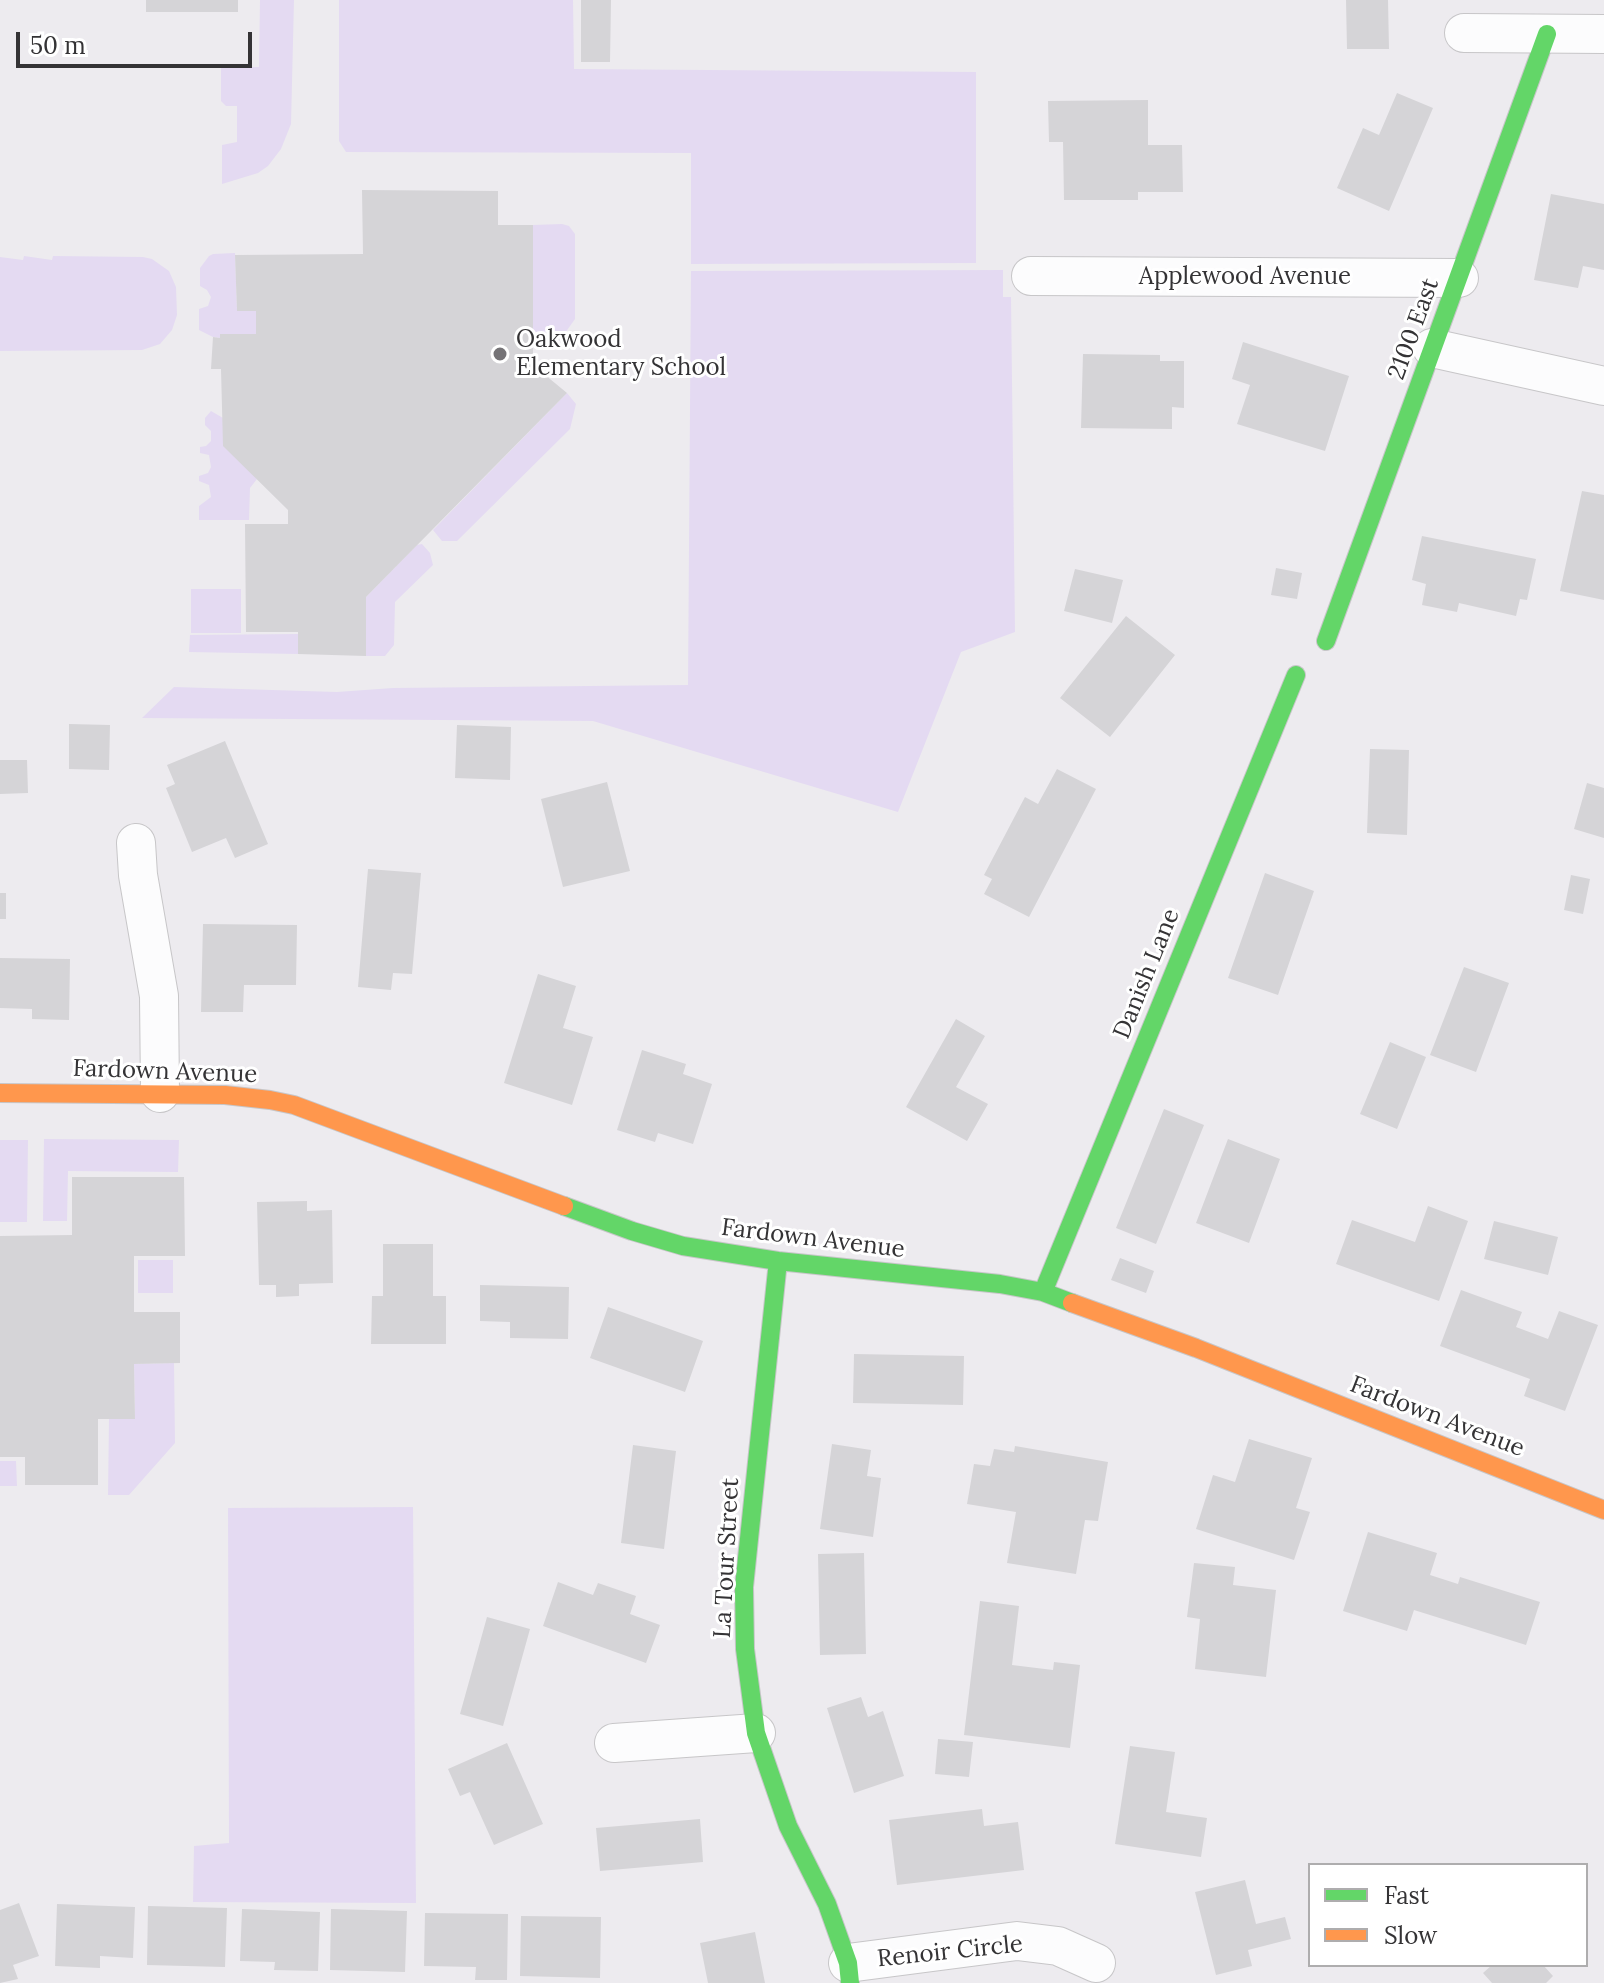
<!DOCTYPE html>
<html>
<head>
<meta charset="utf-8">
<style>
	body { margin:0 }
	#map { position:relative; width:1604px; height:1983px; overflow:hidden; background:#edebef; font-family:Lora,serif }
	canvas { display:block }
	.legend { position:absolute; left:1308px; top:1863px; width:280px; height:104px; box-sizing:border-box; background:#fff; border:2px solid #aeadae; margin:0; padding:10px 14px; list-style:none; font-size:24px; color:#343335 }
	.legend li { display:flex; align-items:center; gap:16px; height:40px }
	.legend b { width:40px; border:2px solid #aeadae }
	.scale { position:absolute; left:16px; top:32px; width:236px; height:36px; box-sizing:border-box; border:4px solid #343335; border-top:0; padding-left:10px; font-size:24px; line-height:28px; white-space:nowrap; color:#343335; -webkit-text-stroke:6px #fff; paint-order:stroke }
</style>
</head>
<body>
<div id="map">
<canvas width="1604" height="1983"></canvas>
<ul class="legend">
<li><b style="height:10px;background:#63d668"></b>Fast</li>
<li><b style="height:10px;background:#ff974d"></b>Slow</li>
</ul>
<div class="scale">50 m</div>
</div>
<script>
const context = document.querySelector('canvas').getContext('2d');
context.lineJoin = 'round';
function paint(path, color) {
  context.fillStyle = color;
  context.fill(path, 'evenodd');
}
function toPath(rows) {
  const path = new Path2D();
  for (const r of rows) {
    path.moveTo(r[0], r[1]);
    for (let i = 2; i < r.length; i += 2) path.lineTo(r[i], r[i + 1]);
  }
  return path;
}
function trace(path, color, width, dash) {
  context.strokeStyle = color;
  context.lineWidth = width;
  context.lineCap = dash ? 'butt' : 'round';
  context.setLineDash(dash || []);
  context.stroke(path);
}
function write(font, color, halo, rows, align = 'center') {
  context.font = font + ' Lora,serif';
  context.lineWidth = 6;
  context.setLineDash([]);
  context.textBaseline = 'middle';
  context.strokeStyle = halo;
  context.fillStyle = color;
  for (const [text, x, y, turn = 0] of rows) {
    context.save();
    context.translate(x, y);
    context.rotate((+turn || 0) * Math.PI / 180);
    context.textAlign = isNaN(turn) ? turn : align;
    if (halo) context.strokeText(text, 0, 0);
    context.fillText(text, 0, 0);
    context.restore();
  }
}
paint(toPath([
	[260,0,294,0,291,124,281,149,268,166,258,173,222,184,222,145,237,142,237,106,226,106,221,101,221,67,259,67],
	[339,0,573,0,574,69,976,72,976,263,691,264,691,153,346,152,339,141],
	[562,224,569,226,575,234,575,319,565,333,533,334,533,225],
	[235,253,237,310,256,311,256,334,221,334,220,338,213,337,199,330,199,309,208,306,211,297,207,290,200,286,200,268,209,256,213,254],
	[24,256,52,260,53,256,143,257,152,259,169,271,176,287,177,315,172,330,160,344,142,350,0,351,0,257,23,260],
	[1003,270,1003,297,1011,297,1015,632,961,652,898,812,593,721,142,718,174,687,337,692,393,688,688,685,691,271],
	[567,393,576,404,570,429,457,541,442,541,433,530],
	[211,411,223,418,257,479,250,488,249,520,199,520,199,506,211,497,209,485,199,481,199,476,208,473,211,467,209,455,200,453,200,447,206,446,211,441,211,431,205,425,205,418],
	[422,544,430,553,433,565,395,602,394,645,385,656,366,656,366,597,417,545],
	[191,589,241,589,241,633,191,633],
	[298,634,298,654,189,652,190,635],
	[44,1139,179,1140,178,1172,68,1171,67,1221,43,1221],
	[0,1140,28,1140,27,1222,0,1222],
	[138,1260,173,1260,173,1293,138,1293],
	[174,1363,175,1443,129,1495,108,1495,109,1419,135,1418,134,1364],
	[0,1461,16,1461,17,1486,0,1486],
	[413,1507,416,1903,193,1902,194,1846,229,1843,228,1508]
]), '#e4daf2');
paint(toPath([
	[146,0,238,0,238,12,146,12],
	[581,0,611,0,610,62,581,62],
	[1346,0,1388,0,1389,49,1347,49],
	[1397,93,1433,108,1389,211,1337,188,1363,128,1379,135],
	[1148,100,1148,145,1182,145,1183,192,1138,192,1138,200,1064,200,1063,142,1049,142,1048,101],
	[362,190,498,191,498,225,533,225,533,365,567,393,366,597,366,656,298,654,298,632,246,632,245,524,288,524,288,510,223,446,221,369,211,369,213,337,220,338,220,334,256,334,256,311,237,311,235,255,363,254],
	[1551,194,1604,204,1604,270,1583,266,1578,288,1534,280],
	[1243,342,1349,376,1325,451,1237,424,1250,385,1232,379],
	[1083,354,1160,355,1160,361,1184,361,1184,408,1172,407,1172,429,1081,428],
	[1582,491,1604,495,1604,600,1560,591],
	[1422,536,1536,559,1527,600,1520,599,1516,616,1459,603,1457,612,1422,605,1426,584,1412,580],
	[1276,568,1302,573,1297,599,1271,595],
	[1075,569,1123,580,1112,623,1064,611],
	[1126,616,1175,655,1110,737,1060,698],
	[69,724,110,725,109,770,69,769],
	[457,725,511,727,510,780,455,778],
	[225,741,268,844,235,858,226,838,192,852,166,788,175,784,167,765],
	[1370,749,1409,750,1407,835,1367,833],
	[0,760,27,760,28,793,0,794],
	[1057,769,1096,789,1029,917,984,894,992,879,984,875,1025,797,1038,804],
	[607,782,630,871,563,887,541,799],
	[1587,783,1604,788,1604,838,1574,829],
	[368,869,421,873,412,974,393,973,391,990,358,987],
	[1265,873,1314,891,1278,995,1228,978],
	[1571,875,1590,879,1583,914,1564,910],
	[0,893,6,893,6,919,0,919],
	[203,924,297,925,296,985,244,985,243,1012,201,1012],
	[0,958,70,959,69,1020,32,1019,32,1009,0,1008],
	[1464,967,1509,983,1476,1072,1430,1055],
	[538,974,576,986,563,1028,593,1037,572,1105,504,1083],
	[956,1019,985,1036,956,1087,988,1104,967,1141,906,1107],
	[1390,1042,1426,1057,1397,1129,1360,1114],
	[642,1050,686,1064,683,1074,712,1084,693,1144,658,1133,655,1142,617,1130],
	[1164,1109,1204,1125,1156,1244,1116,1228],
	[1228,1139,1280,1159,1249,1243,1196,1223],
	[72,1177,184,1177,185,1256,134,1256,134,1312,180,1312,180,1363,134,1364,135,1419,98,1419,98,1485,25,1485,25,1457,0,1457,0,1236,72,1235],
	[307,1201,307,1211,332,1210,333,1283,299,1284,299,1296,276,1297,276,1285,259,1285,257,1202],
	[1428,1206,1468,1221,1439,1301,1336,1264,1352,1220,1415,1242],
	[1494,1221,1558,1237,1548,1275,1484,1259],
	[383,1244,433,1244,433,1296,446,1296,446,1344,371,1344,372,1296,383,1296],
	[1120,1258,1154,1271,1146,1293,1111,1280],
	[480,1285,569,1287,568,1339,510,1338,510,1322,480,1321],
	[1461,1290,1522,1312,1516,1327,1548,1339,1559,1311,1598,1325,1565,1411,1524,1396,1530,1379,1440,1346],
	[608,1307,703,1341,685,1392,590,1358],
	[854,1354,964,1356,963,1405,853,1403],
	[1249,1439,1312,1458,1296,1508,1310,1512,1294,1560,1196,1529,1213,1475,1235,1482],
	[832,1444,871,1450,867,1476,881,1478,873,1537,820,1529],
	[633,1445,676,1451,664,1549,621,1543],
	[1015,1446,1108,1462,1098,1521,1085,1520,1076,1574,1007,1563,1016,1512,967,1504,974,1464,990,1466,994,1449,1014,1452],
	[1368,1532,1437,1553,1430,1575,1458,1584,1460,1577,1540,1602,1526,1645,1414,1610,1407,1631,1343,1611],
	[864,1553,866,1654,820,1655,818,1554],
	[1194,1563,1235,1567,1233,1585,1276,1590,1266,1677,1195,1669,1200,1619,1187,1617],
	[558,1582,593,1595,598,1583,636,1596,630,1614,660,1625,646,1663,543,1626],
	[980,1601,1019,1606,1012,1665,1053,1670,1054,1662,1080,1665,1070,1748,964,1735],
	[487,1617,530,1629,503,1726,460,1714],
	[861,1697,868,1717,883,1711,904,1776,854,1793,827,1708],
	[938,1739,973,1742,969,1777,935,1774],
	[507,1743,543,1824,494,1845,470,1792,460,1796,448,1769],
	[1130,1746,1175,1752,1166,1812,1207,1818,1201,1857,1115,1844],
	[982,1809,984,1826,1018,1822,1024,1870,897,1885,889,1820],
	[700,1819,703,1862,600,1871,596,1828],
	[1245,1880,1256,1924,1285,1917,1291,1939,1248,1950,1252,1966,1216,1975,1195,1892],
	[19,1903,39,1956,13,1965,18,1979,0,1983,0,1910],
	[57,1904,135,1907,133,1958,100,1956,100,1968,55,1966],
	[148,1906,227,1908,225,1967,147,1965],
	[242,1909,320,1912,318,1971,274,1970,275,1962,240,1961],
	[331,1909,407,1911,405,1972,330,1970],
	[425,1913,508,1914,507,1980,475,1980,476,1967,424,1966],
	[521,1916,601,1917,600,1978,520,1976],
	[755,1932,765,1983,708,1983,700,1943],
	[1492,1965,1543,1965,1553,1976,1546,1983,1492,1983,1483,1973]
]), '#d5d4d7');
const street = toPath([
	[1464,33,1604,34],
	[1031,276,1459,278],
	[1432,348,1604,386],
	[136,843,138,875,159,996,160,1093],
	[614,1743,756,1733],
	[848,1963,1017,1941,1058,1946,1096,1963]
]);
const fast = toPath([
	[1326,641,1547,34],
	[564,1206,632,1231,683,1246,778,1261,1000,1284,1043,1292,1072,1303],
	[778,1261,744,1587,745,1649,756,1733,788,1826,827,1904,848,1963,850,1983],
	[1043,1292,1296,675]
]);
const slow = toPath([
	[0,1093,225,1095,270,1100,294,1105,564,1206],
	[1072,1303,1196,1348,1604,1510]
]);
trace(street, '#c7c6c8', 40);
trace(fast, '#c7c6c8', 20);
trace(slow, '#c7c6c8', 20);
trace(street, '#fcfcfd', 38);
trace(fast, '#63d668', 18);
trace(slow, '#ff974d', 18);
for (const [x, y, r, color] of [
	[500,354,8,"#757376"]
]) {
  const dot = new Path2D();
  dot.arc(x, y, r, 0, 2 * Math.PI);
  context.fillStyle = color;
  context.fill(dot);
  trace(dot, '#fff', 3);
}
write('24px', '#343335', '#fff', [
	["Applewood Avenue",1245,277],
	["2100 East",1414,329,-70],
	["Danish Lane",1147,974,-68],
	["Fardown Avenue",165,1072,2],
	["Fardown Avenue",813,1239,7],
	["Fardown Avenue",1437,1417,21],
	["La Tour Street",727,1558,-87],
	["Renoir Circle",950,1952,-6]
]);
write('24px', '#343335', '#fff', [
	["Oakwood",516,340],
	["Elementary School",516,368]
], 'left');
</script>
</body>
</html>
